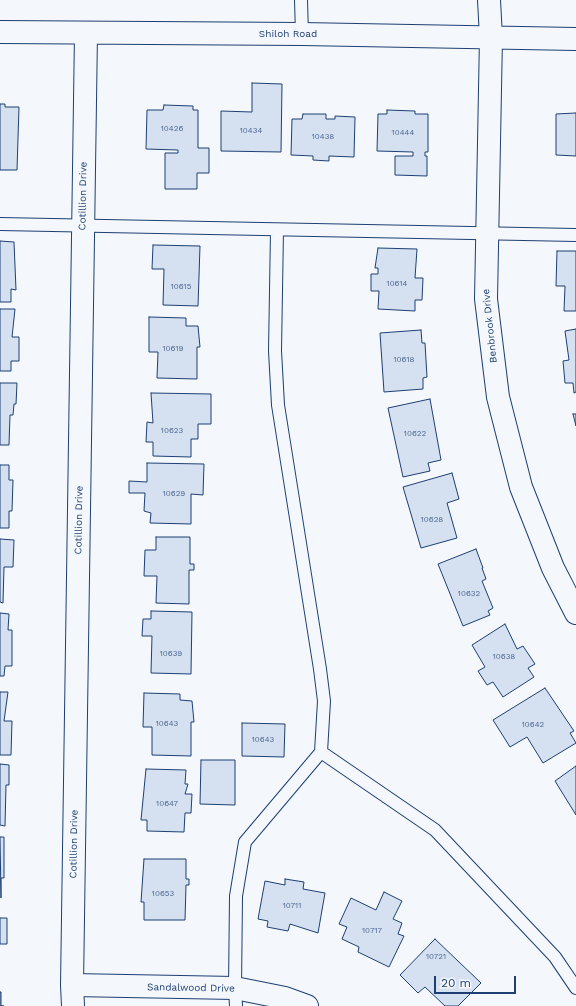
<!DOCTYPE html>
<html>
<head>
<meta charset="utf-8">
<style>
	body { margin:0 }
	#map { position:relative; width:576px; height:1006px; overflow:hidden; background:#f4f7fb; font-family:"Work Sans",sans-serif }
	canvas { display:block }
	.scale { position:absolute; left:434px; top:976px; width:82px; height:18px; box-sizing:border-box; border:2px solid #1d3f73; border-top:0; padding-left:5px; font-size:12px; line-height:14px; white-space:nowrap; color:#1d3f73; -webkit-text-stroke:3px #f4f7fb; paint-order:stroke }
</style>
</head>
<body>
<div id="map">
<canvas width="576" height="1006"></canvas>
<div class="scale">20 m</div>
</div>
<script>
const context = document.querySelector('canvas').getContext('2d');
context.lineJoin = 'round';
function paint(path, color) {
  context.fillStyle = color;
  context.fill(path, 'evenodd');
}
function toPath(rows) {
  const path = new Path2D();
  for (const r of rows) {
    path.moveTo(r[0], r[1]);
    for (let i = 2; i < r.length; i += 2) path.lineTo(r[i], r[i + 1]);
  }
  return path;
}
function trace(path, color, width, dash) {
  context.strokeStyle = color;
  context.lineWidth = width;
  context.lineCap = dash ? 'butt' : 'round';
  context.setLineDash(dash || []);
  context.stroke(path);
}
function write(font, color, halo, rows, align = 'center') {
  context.font = font + ' "Work Sans",sans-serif';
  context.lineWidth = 3;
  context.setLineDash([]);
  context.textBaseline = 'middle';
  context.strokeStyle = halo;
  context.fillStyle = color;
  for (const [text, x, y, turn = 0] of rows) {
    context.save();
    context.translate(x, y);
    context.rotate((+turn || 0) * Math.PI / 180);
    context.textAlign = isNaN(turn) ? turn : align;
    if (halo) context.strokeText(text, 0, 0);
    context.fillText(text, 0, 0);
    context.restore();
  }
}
const building = toPath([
	[252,83,282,84,281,152,221,151,221,111,252,112,252,83],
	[0,104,5,104,5,107,19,107,17,170,0,170,0,104],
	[164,105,193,106,193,110,198,110,198,148,209,148,209,173,197,173,197,189,165,189,165,153,178,153,178,150,146,149,147,110,163,110,164,105],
	[387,110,415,111,415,114,428,114,428,152,425,152,425,156,427,156,427,176,395,175,395,156,413,156,413,152,377,151,378,114,387,114,387,110],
	[576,113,576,156,556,155,556,114,576,113],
	[303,114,326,114,326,119,335,119,335,116,355,117,354,157,329,156,329,161,313,160,313,156,291,155,292,119,302,119,303,114],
	[0,241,14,242,16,290,11,289,11,302,0,302,0,241],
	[153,245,200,246,198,306,163,305,164,269,152,269,153,245],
	[378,248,417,249,415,278,423,278,422,300,415,300,415,311,378,309,379,291,371,291,371,274,378,274,378,268,375,268,378,248],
	[557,251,576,251,576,311,564,311,565,286,556,286,557,251],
	[0,309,15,309,12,337,19,337,19,361,11,361,11,371,0,371,0,309],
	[149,317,186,318,186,326,198,326,200,347,197,347,197,379,157,378,158,352,149,352,149,317],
	[576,329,576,392,574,393,573,383,565,383,563,361,569,360,565,331,576,329],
	[421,330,422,343,425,343,427,377,423,378,423,389,384,392,380,333,421,330],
	[0,383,17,383,16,404,14,404,13,415,10,415,9,445,0,445,0,383],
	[151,393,211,394,211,424,198,424,198,439,191,439,191,457,153,456,153,442,146,442,147,422,153,423,151,393],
	[430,399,441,460,428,463,430,471,403,477,388,408,430,399],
	[573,414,576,414,576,426,573,414],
	[147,463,204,464,203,495,191,494,191,524,150,523,151,513,144,511,145,493,129,493,129,481,147,482,147,463],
	[0,465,9,465,9,480,13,480,12,511,9,511,9,528,0,528,0,465],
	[452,473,459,499,447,503,457,538,421,548,403,487,452,473],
	[156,537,190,537,190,564,194,564,194,570,189,570,189,604,156,603,157,576,144,576,145,550,156,550,156,537],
	[0,539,14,540,13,567,4,567,3,603,0,602,0,539],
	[476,549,483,568,482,568,486,579,482,581,493,608,488,611,490,615,463,626,438,564,476,549],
	[151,611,192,612,191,674,151,673,152,636,142,636,143,619,151,619,151,611],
	[0,613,9,614,8,630,12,630,12,666,5,666,4,676,0,676,0,613],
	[505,624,517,649,523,646,535,664,528,668,534,677,503,697,493,682,487,685,478,671,485,667,472,645,505,624],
	[545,688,574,731,570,733,576,743,543,763,527,737,510,747,493,720,545,688],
	[0,692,8,692,4,721,12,721,11,755,0,755,0,692],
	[144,693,180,694,180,700,192,701,194,722,191,722,191,756,152,755,152,727,143,727,144,693],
	[242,723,285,724,284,757,242,756,242,723],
	[201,760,235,760,235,805,200,804,201,760],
	[0,764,9,765,9,785,6,785,5,826,0,825,0,764],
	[576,766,576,815,555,781,576,766],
	[146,769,186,770,185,784,188,784,185,794,192,794,191,813,185,813,184,832,147,831,147,820,141,820,146,769],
	[0,837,4,837,4,878,1,878,1,898,0,837],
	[144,859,186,859,186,879,189,879,189,885,186,885,185,920,144,920,144,902,141,902,144,859],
	[285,879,304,882,303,889,325,893,318,933,290,924,288,931,267,927,268,921,258,919,265,881,285,885,285,879],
	[384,892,402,901,393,919,402,923,398,934,404,936,389,967,358,952,359,947,342,939,347,927,339,924,351,898,376,910,384,892],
	[0,918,7,918,7,944,0,944,0,918],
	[435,939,481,983,458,1006,445,1006,425,987,418,993,400,975,435,939],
	[0,992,1,992,1,1006,4,1006,0,1006,0,992]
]);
paint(building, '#d5e0f0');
trace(building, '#1d3f73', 1);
const service = toPath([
	[301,0,302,34],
	[0,224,576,235],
	[321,752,435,830,555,957,576,988],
	[236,1006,235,988,236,896,245,842,321,752,324,701,320,669,278,405,275,351,277,230]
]);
const minor = toPath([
	[489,0,491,37,486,299,498,397,521,487,553,568,576,613],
	[0,32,302,34,576,39],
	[72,985,235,988,285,998,307,1006],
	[73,1006,72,985,86,33]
]);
trace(service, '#1d3f73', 14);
trace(minor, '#1d3f73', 24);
trace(service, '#f4f7fb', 12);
trace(minor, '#f4f7fb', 22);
write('8px', '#4b6792', null, [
	["10426",172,129],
	["10434",251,131],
	["10444",403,133],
	["10438",323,137],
	["10614",397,284],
	["10615",181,287],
	["10619",173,349],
	["10618",404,360],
	["10623",172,431],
	["10622",415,434],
	["10629",174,494],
	["10628",432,520],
	["10632",469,594],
	["10639",171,654],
	["10638",504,657],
	["10643",167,724],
	["10642",533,725],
	["10643",263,740],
	["10647",167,804],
	["10653",163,894],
	["10711",292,906],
	["10717",372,931],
	["10721",436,957]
]);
write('10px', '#1d3f73', '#f4f7fb', [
	["Shiloh Road",288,34],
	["Cotillion Drive",83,196,-89],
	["Benbrook Drive",490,326,-96],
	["Cotillion Drive",79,520,-89],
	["Cotillion Drive",74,844,-89],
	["Sandalwood Drive",191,988,1]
]);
</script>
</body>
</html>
